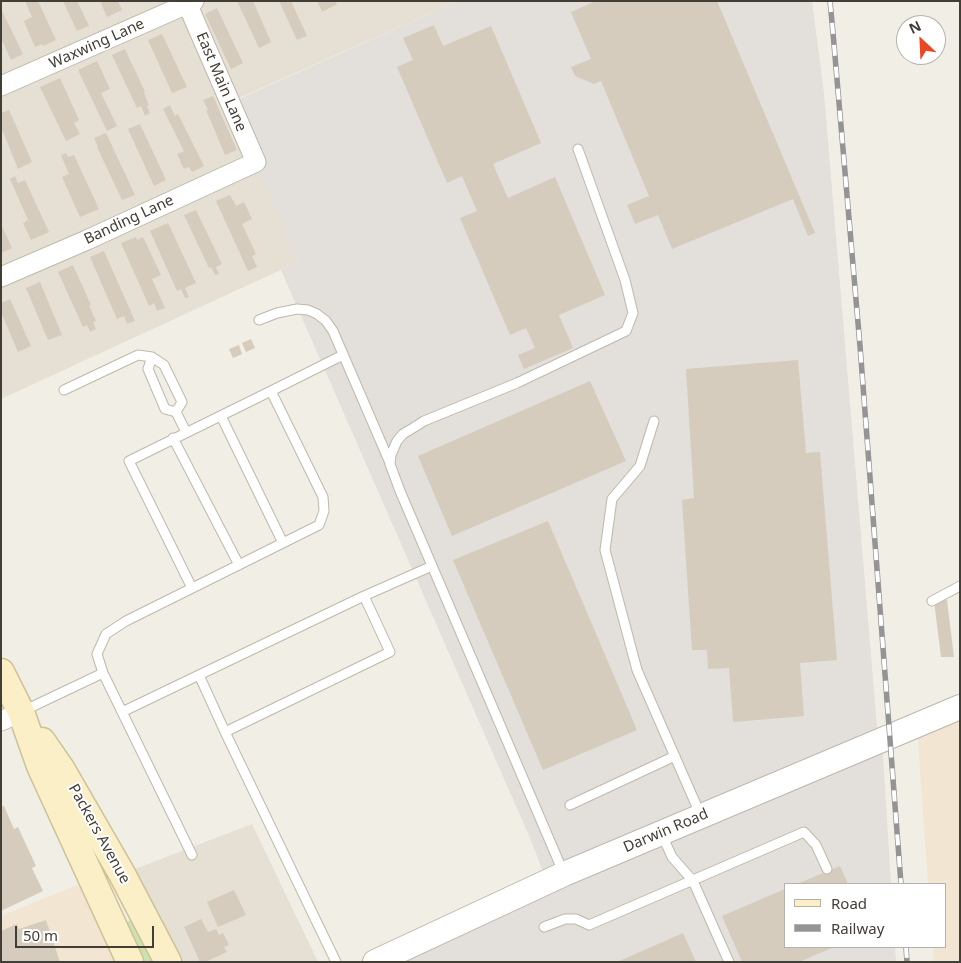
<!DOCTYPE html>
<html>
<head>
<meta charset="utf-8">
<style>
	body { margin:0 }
	#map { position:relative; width:961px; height:963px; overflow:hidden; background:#f1eee5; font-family:"Noto Sans",sans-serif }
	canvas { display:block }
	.frame { position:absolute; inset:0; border:2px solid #433e35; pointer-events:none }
	.legend { position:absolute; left:784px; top:883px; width:162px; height:65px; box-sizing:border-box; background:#fff; border:1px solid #b4b2ae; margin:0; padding:6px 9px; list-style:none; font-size:15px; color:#433e35 }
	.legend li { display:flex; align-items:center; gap:10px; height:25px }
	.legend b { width:25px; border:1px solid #b4b2ae }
	.north { position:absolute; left:896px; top:15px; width:50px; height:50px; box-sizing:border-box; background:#fff; border:1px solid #b4b2ae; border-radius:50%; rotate:335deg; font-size:14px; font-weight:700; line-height:20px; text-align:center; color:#433e35 }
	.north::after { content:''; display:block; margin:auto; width:18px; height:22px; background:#ea4723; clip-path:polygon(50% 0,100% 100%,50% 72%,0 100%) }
	.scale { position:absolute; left:15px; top:926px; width:139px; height:22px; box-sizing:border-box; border:2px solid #433e35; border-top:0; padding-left:6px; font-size:15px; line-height:18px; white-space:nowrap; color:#433e35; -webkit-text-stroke:4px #fff; paint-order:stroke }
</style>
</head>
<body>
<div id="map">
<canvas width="961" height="963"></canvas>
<div class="frame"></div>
<ul class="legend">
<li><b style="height:6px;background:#faefc6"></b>Road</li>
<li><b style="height:6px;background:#949494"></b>Railway</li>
</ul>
<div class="north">N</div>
<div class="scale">50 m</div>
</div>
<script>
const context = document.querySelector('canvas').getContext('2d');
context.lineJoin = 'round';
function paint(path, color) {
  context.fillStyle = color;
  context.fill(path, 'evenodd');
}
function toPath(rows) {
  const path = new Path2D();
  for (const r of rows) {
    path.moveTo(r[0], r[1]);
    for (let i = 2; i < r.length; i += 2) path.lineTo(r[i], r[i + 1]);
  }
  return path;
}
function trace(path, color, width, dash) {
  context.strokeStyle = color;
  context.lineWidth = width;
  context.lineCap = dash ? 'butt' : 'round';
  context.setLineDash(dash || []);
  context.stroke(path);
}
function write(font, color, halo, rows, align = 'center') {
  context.font = font + ' "Noto Sans",sans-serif';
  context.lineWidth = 4;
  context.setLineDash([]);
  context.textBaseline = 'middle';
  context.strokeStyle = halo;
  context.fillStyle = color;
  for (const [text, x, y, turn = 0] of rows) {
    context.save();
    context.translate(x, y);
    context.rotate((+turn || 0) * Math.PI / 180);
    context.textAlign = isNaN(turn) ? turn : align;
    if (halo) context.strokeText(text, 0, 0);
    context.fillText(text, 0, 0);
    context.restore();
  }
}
paint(toPath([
	[1,1,457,1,230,102,298,262,1,399],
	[252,824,318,962,168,962,122,874]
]), '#e5e0d3');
paint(toPath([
	[960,707,960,962,934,962,933,947,945,947,945,884,928,884,917,725],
	[85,882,124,962,1,962,1,916]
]), '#f2e5d1');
paint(toPath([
	[457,1,812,1,824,93,877,727,882,740,891,884,785,884,785,947,895,947,896,962,375,962,547,882,530,838,281,270,298,262,230,103]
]), '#e3dfda');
paint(toPath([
	[130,920,153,962,143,962,126,923]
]), '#cae3b0');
paint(toPath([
	[25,1,38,1,56,40,43,46,42,44,35,47,24,21,32,17],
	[63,1,77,1,89,26,77,31],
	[100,1,118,1,122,10,107,17],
	[237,1,253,1,271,42,259,48],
	[279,1,291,1,307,36,297,40],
	[317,1,335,1,337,4,322,12],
	[596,1,717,1,815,233,808,236,793,199,672,249,658,215,635,224,627,205,649,196,601,81,594,84,575,76,571,67,591,59,571,12],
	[217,8,243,63,231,69,205,14],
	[1,9,23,54,11,60,1,38],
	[434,25,443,46,491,26,541,143,493,164,508,198,555,177,605,295,559,315,573,348,524,369,518,355,535,348,526,328,510,335,460,218,477,211,462,176,447,183,397,67,413,60,403,38],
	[162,34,187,87,172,93,148,40],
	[125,49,145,92,144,93,149,105,147,106,150,113,145,116,141,106,137,108,112,55],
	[97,61,110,89,101,93,117,126,107,131,78,70],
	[60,78,79,120,74,123,80,134,66,141,40,87],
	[213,96,237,150,225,155,206,110,208,110,203,100],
	[170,105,175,116,178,114,204,166,192,172,189,167,184,169,177,154,184,151,163,109],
	[9,110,32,162,18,169,1,127,1,113],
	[140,124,166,180,154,186,128,129],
	[106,133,135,195,122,200,97,147,98,147,94,138],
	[66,153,68,157,74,155,99,209,80,217,62,177,69,174,61,155],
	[15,176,18,183,25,180,49,232,31,240,23,223,28,220,10,179],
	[230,195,236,206,244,202,252,219,242,224,256,254,252,256,257,267,248,271,216,201],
	[196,210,222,264,216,267,219,274,215,275,211,267,209,268,184,215],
	[168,223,196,283,185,288,189,297,185,298,181,289,177,291,150,231],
	[1,224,12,248,1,253],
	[136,237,137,240,143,237,161,275,152,279,165,308,157,311,154,303,149,306,121,243],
	[104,251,135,321,127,324,124,316,117,319,90,257],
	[73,265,91,305,89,306,96,321,93,322,96,329,90,332,87,325,83,327,58,272],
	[40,282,62,335,48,340,26,288],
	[10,299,31,346,18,352,1,312,1,303],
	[251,339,255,348,246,352,242,343],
	[239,345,242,354,233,358,229,349],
	[798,360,806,453,820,452,837,660,800,663,804,716,733,722,729,668,708,669,707,650,692,650,682,500,694,498,686,369],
	[590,381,626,461,452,536,418,456],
	[548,521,637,730,543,770,453,560],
	[947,600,954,657,941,657,934,601],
	[4,806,14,829,18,827,36,866,32,868,43,891,1,911,1,807],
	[840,866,848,884,797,884],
	[785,889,785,947,834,947,799,962,742,962,722,916],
	[234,890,246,915,218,927,207,902],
	[201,919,208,932,216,929,219,935,223,933,229,945,224,947,227,952,205,962,200,962,184,927],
	[46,920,60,962,1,962,1,931,17,924,19,929],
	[683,933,696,962,617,962]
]), '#d5ccbe');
const service = toPath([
	[259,320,277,313,297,309,308,310,317,314,326,321,333,331,390,463],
	[152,357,148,369,165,409,176,412,186,432],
	[64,390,138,355,152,357,164,365,182,402,176,412],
	[221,416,283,543],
	[654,421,640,466,612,499,605,550,637,670,701,816],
	[173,438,239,565],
	[192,588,129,461,271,391],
	[364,596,432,566],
	[932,601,960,586],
	[103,673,97,654,106,634,126,621,319,525,324,511,323,497,271,391,343,355],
	[23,711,103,673,192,855],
	[122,712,199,675,364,596,390,652,225,732,199,675],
	[225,732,336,962],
	[570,805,675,756],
	[662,835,672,857,693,881,729,962],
	[564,874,400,491,390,464,391,455,397,441,403,434,413,428,424,421,517,383,626,331,633,313,625,280,578,149],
	[544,927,565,919,576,919,589,925,804,832,816,845,827,869]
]);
const minor = toPath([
	[1,86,194,1],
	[1,277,87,240,256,162,186,1],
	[1,721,21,712]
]);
const tertiary = toPath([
	[375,962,564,874,960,707]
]);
const secondary = toPath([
	[1,672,21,712,40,766,130,962],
	[42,741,62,770,122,874,168,962]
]);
trace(service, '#bfb8ab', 11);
trace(minor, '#bfb8ab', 21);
trace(tertiary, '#bfb8ab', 26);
trace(secondary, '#cec197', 29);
trace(service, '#fff', 9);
trace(minor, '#fff', 19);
trace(tertiary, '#fff', 24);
trace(secondary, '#faefc6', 26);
const rail = toPath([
	[830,1,833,33,860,346,901,884],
	[906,947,907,962]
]);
trace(rail, '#949494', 5.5);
trace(rail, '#fff', 4, [11]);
write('15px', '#433e35', '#fff', [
	["Waxwing Lane",97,44,-24],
	["East Main Lane",221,82,67],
	["Banding Lane",129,220,-25],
	["Darwin Road",666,831,-23],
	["Packers Avenue",99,834,61]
]);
</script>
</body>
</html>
